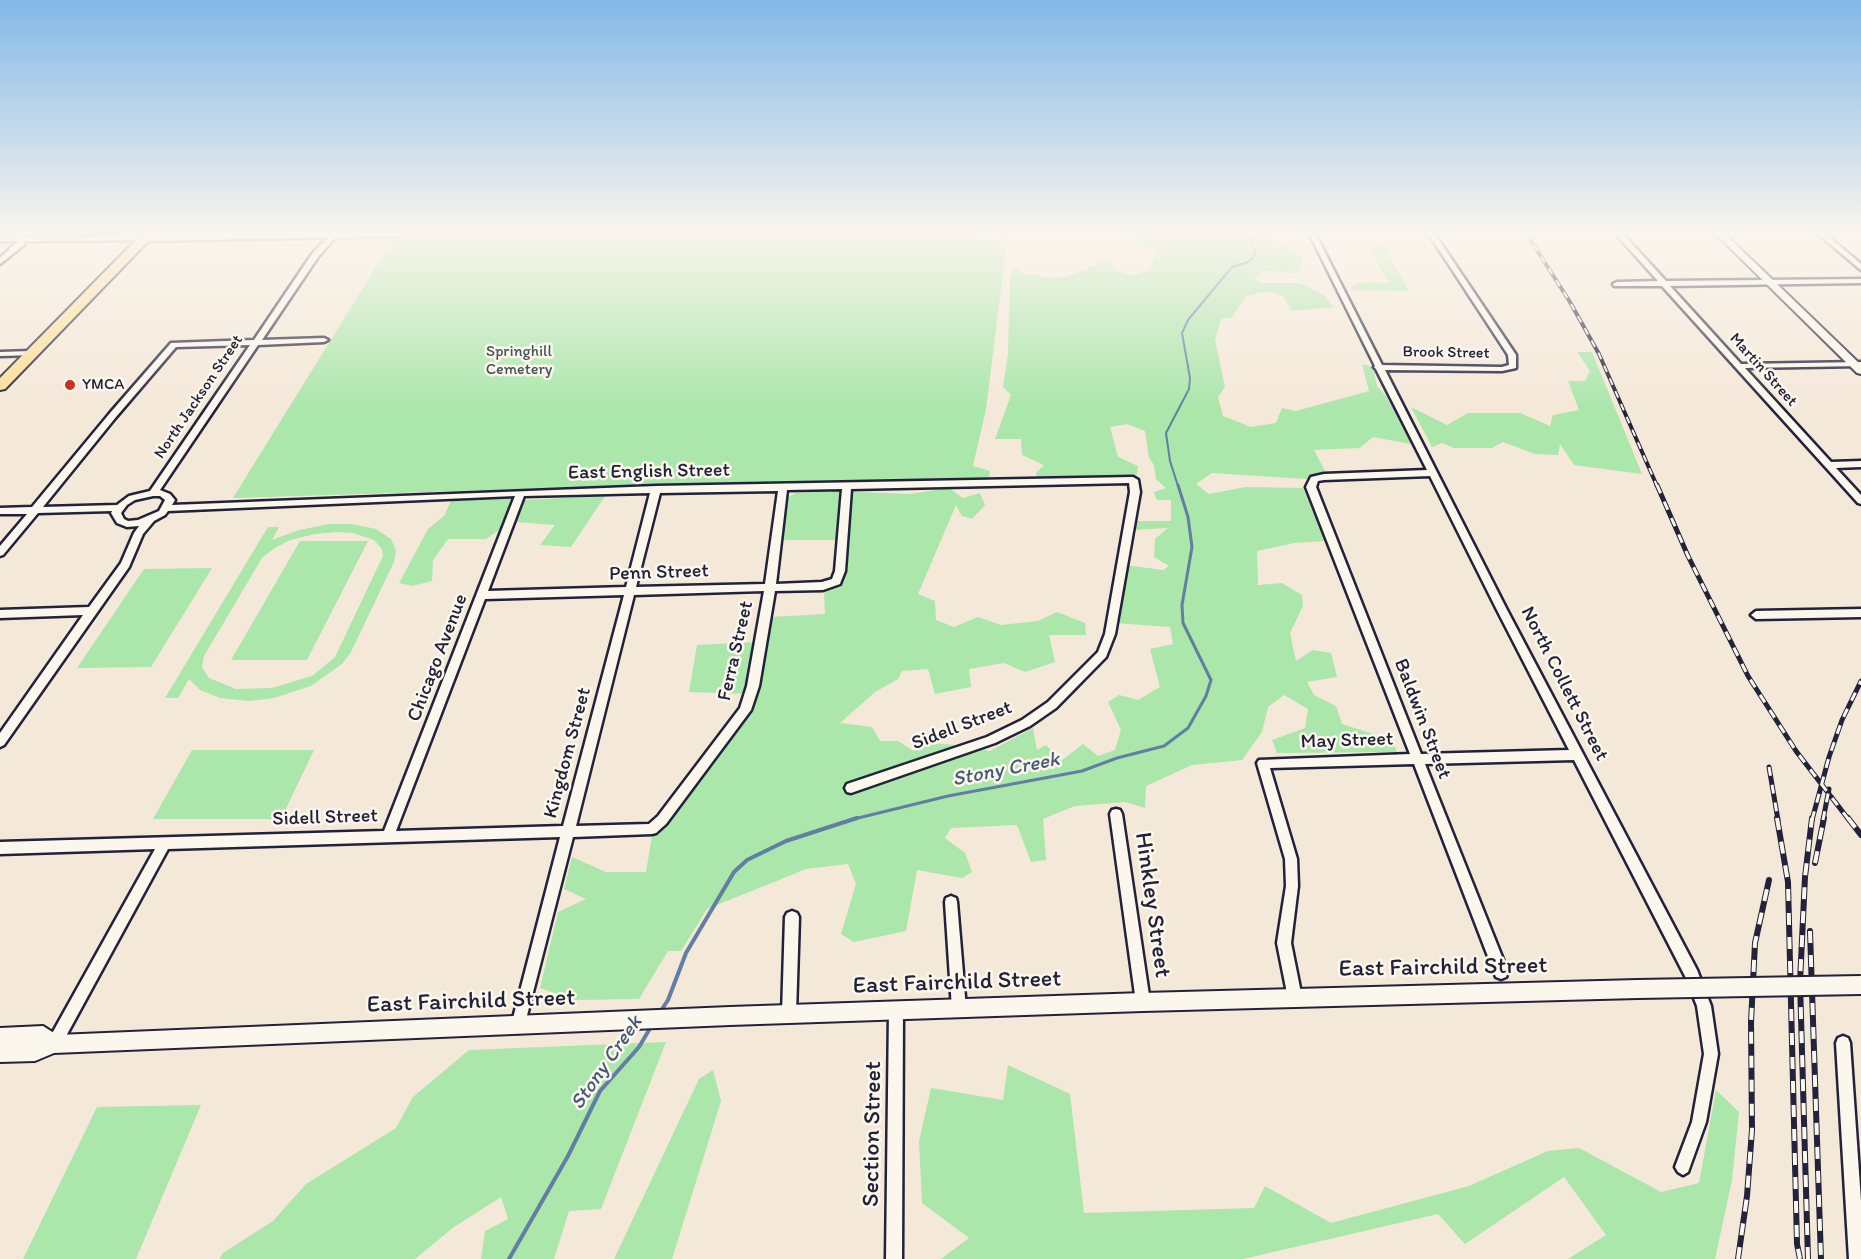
<!DOCTYPE html>
<html>
<head>
<meta charset="utf-8">
<style>
	body { margin:0 }
	canvas { display:block; background:#f4e8d8 }
</style>
</head>
<body>
<canvas width="1861" height="1259"></canvas>
<script>
const context = document.querySelector('canvas').getContext('2d');
context.lineJoin = 'round';
function paint(path, color) {
  context.fillStyle = color;
  context.fill(path, 'evenodd');
}
function toPath(rows) {
  const path = new Path2D();
  for (const r of rows) {
    path.moveTo(r[0], r[1]);
    for (let i = 2; i < r.length; i += 2) path.lineTo(r[i], r[i + 1]);
  }
  return path;
}
function trace(path, color, width, dash) {
  context.strokeStyle = color;
  context.lineWidth = width;
  context.lineCap = dash ? 'butt' : 'round';
  context.setLineDash(dash || []);
  context.stroke(path);
}
function write(font, color, halo, rows, align = 'center') {
  context.font = font + ' Itim,sans-serif';
  context.lineWidth = 5;
  context.setLineDash([]);
  context.textBaseline = 'middle';
  context.strokeStyle = halo;
  context.fillStyle = color;
  for (const [text, x, y, turn = 0] of rows) {
    context.save();
    context.translate(x, y);
    context.rotate((+turn || 0) * Math.PI / 180);
    context.textAlign = isNaN(turn) ? turn : align;
    if (halo) context.strokeText(text, 0, 0);
    context.fillText(text, 0, 0);
    context.restore();
  }
}
paint(toPath([
	[517,233,975,233,975,235,983,239,995,239,1000,233,1008,233,986,409,973,466,990,471,989,479,656,485,233,498,395,236],
	[1131,233,1271,233,1275,241,1303,258,1298,273,1265,271,1254,278,1261,283,1300,283,1324,295,1334,307,1292,311,1283,296,1268,291,1246,296,1232,317,1221,319,1215,340,1225,387,1218,397,1223,416,1251,427,1276,423,1282,408,1296,411,1369,391,1362,364,1373,367,1377,386,1386,396,1411,444,1373,437,1360,448,1314,450,1325,471,1306,479,1212,473,1196,484,1209,494,1246,487,1303,488,1325,541,1294,543,1257,551,1258,585,1282,583,1302,595,1303,606,1290,633,1296,661,1313,650,1331,653,1337,677,1307,682,1314,695,1336,706,1342,724,1392,740,1397,752,1277,753,1272,740,1305,728,1308,709,1284,695,1268,707,1262,732,1242,760,1192,765,1146,786,1145,808,1125,802,1075,806,1043,819,1046,860,1031,862,1017,825,951,828,945,838,965,853,972,872,962,878,917,870,906,931,854,942,841,934,856,884,848,864,806,869,707,909,681,951,668,951,639,999,575,1000,540,988,558,912,586,899,564,889,572,857,606,872,646,872,653,830,741,725,753,694,689,692,697,645,757,642,770,617,825,614,824,589,844,578,846,540,780,540,785,499,796,493,830,491,910,494,949,488,963,498,980,493,985,505,972,519,962,516,956,505,918,594,935,601,936,620,954,627,978,617,1001,625,1038,621,1057,612,1085,623,1086,635,1049,635,1055,662,1025,672,1004,663,969,669,971,687,935,694,928,669,902,671,898,679,875,692,840,723,872,727,880,741,898,741,914,751,928,743,957,745,990,751,1033,728,1037,750,1046,745,1061,761,1083,744,1098,756,1115,750,1121,730,1108,702,1119,695,1138,700,1160,687,1150,649,1173,644,1170,627,1116,623,1125,565,1163,570,1169,566,1154,557,1155,539,1168,528,1135,530,1136,521,1171,521,1171,500,1157,500,1154,492,1166,488,1156,479,1154,465,1149,458,1145,431,1127,424,1110,427,1118,457,1138,466,1137,474,1121,477,1037,479,1036,473,1044,465,1022,455,1021,439,995,439,1011,395,1003,387,1008,353,1010,274,1017,267,1024,275,1035,274,1046,278,1066,277,1108,260,1115,270,1133,276,1151,269,1155,251,1130,244],
	[1375,243,1386,245,1392,255,1389,256,1409,291,1352,290,1351,287,1362,282,1390,283,1370,251],
	[1577,352,1592,352,1642,474,1574,465,1560,444,1558,455,1535,454,1503,442,1492,448,1454,448,1442,443,1432,447,1411,407,1447,425,1468,413,1520,413,1550,426,1553,415,1579,410,1568,381,1585,381,1590,371],
	[605,496,571,547,540,545,555,525,517,522,525,500],
	[511,498,502,528,486,539,448,539,433,560,432,581,412,586,399,583,428,529,444,516,451,501],
	[329,524,352,524,376,529,391,539,396,551,394,562,351,652,342,664,311,686,274,698,249,701,220,698,200,690,189,679,178,698,165,698,268,527,279,527,272,540,299,530],
	[336,532,353,533,374,540,382,549,383,556,335,657,312,676,272,688,236,689,209,678,202,667,204,656,262,558,273,549,290,540,315,534],
	[300,541,368,541,307,660,231,660],
	[212,568,151,667,77,668,144,569],
	[192,750,314,750,281,819,153,819],
	[666,1042,601,1209,569,1211,554,1259,481,1259,485,1231,508,1219,501,1197,454,1227,415,1259,219,1259,223,1253,273,1221,306,1184,396,1128,413,1097,469,1050],
	[1008,1065,1070,1094,1084,1213,1254,1208,1265,1186,1331,1223,1469,1186,1548,1151,1579,1148,1661,1192,1699,1183,1716,1090,1739,1112,1732,1180,1715,1259,1568,1259,1606,1235,1564,1177,1465,1244,1438,1214,1243,1259,941,1259,969,1238,922,1203,919,1141,931,1088,1003,1100],
	[713,1070,721,1101,672,1259,614,1259,699,1079],
	[201,1105,136,1259,23,1259,97,1107]
]), '#abe6ab');
trace(toPath([
	[1178,486,1170,461,1166,433,1189,389,1190,378,1182,333,1188,320,1232,267,1248,262,1256,254,1248,233]
]), '#627fa3', 2);
trace(toPath([
	[850,820,948,796,1082,771,1117,758,1164,746,1188,728,1206,696,1211,680,1183,623,1182,605,1192,547,1188,517,1178,485]
]), '#627fa3', 3);
trace(toPath([
	[660,1012,668,1000,686,953,734,872,747,860,786,841,857,818],
	[509,1259,568,1156,600,1091,639,1047,652,1025]
]), '#627fa3', 4);
const minor = toPath([
	[332,233,339,233,318,257,262,340,324,338,328,340,324,342,258,345,160,490,170,494,175,500,172,505,656,486,1133,477,1138,480,1140,492,1115,634,1106,657,1056,708,1030,726,995,743,851,793,847,792,845,788,847,784,987,737,1022,720,1048,702,1098,652,1105,634,1130,492,1129,483,851,489,845,571,841,581,840,584,823,590,775,591,759,686,751,710,666,824,656,833,652,834,573,837,523,1031,518,1033,513,1031,511,1026,560,837,168,849,59,1049,54,1051,49,1049,47,1044,49,1039,155,849,0,854,0,842,384,831,515,496,168,511,165,515,154,521,143,534,129,567,4,745,0,747,0,733,83,615,0,618,0,610,89,607,121,563,134,533,139,526,127,527,117,523,111,513,112,511,38,513,3,555,0,556,0,546,27,514,0,514,0,508,32,507,110,413,171,343,254,340,312,254,332,233],
	[250,345,150,491,129,496,117,505,43,507,116,417,176,347,250,345],
	[842,489,835,571,832,579,822,582,776,584,787,490,842,489],
	[778,491,765,584,636,587,660,493,778,491],
	[650,493,626,587,488,591,524,496,650,493],
	[153,496,160,496,165,500,159,511,138,520,128,521,124,519,121,513,127,505,135,500,153,496],
	[764,591,747,686,740,708,658,816,649,824,576,826,634,595,764,591],
	[624,595,563,826,396,831,485,599,624,595],
	[1309,233,1315,233,1382,365,1502,367,1509,365,1508,355,1428,233,1434,233,1516,355,1516,368,1502,371,1385,370,1506,608,1697,970,1711,1006,1718,1054,1706,1122,1688,1172,1683,1175,1678,1172,1675,1167,1692,1122,1704,1054,1697,1006,1686,978,1574,760,1425,764,1508,972,1506,977,1501,979,1496,977,1494,972,1414,764,1270,768,1297,859,1298,886,1291,943,1302,998,1300,1003,1295,1005,1290,1003,1288,998,1277,943,1286,886,1285,859,1257,763,1259,760,1410,754,1306,487,1311,477,1324,474,1427,470,1376,369,1374,367,1375,366,1309,233],
	[1430,476,1496,608,1569,750,1421,754,1316,487,1318,481,1324,480,1430,476],
	[1615,233,1622,233,1666,281,1861,279,1861,283,1670,286,1741,364,1861,362,1861,366,1745,368,1831,462,1861,461,1861,467,1836,468,1861,495,1861,504,1858,503,1662,286,1614,286,1613,284,1617,282,1658,281,1615,233],
	[1817,233,1824,233,1861,264,1861,270,1817,233],
	[22,235,26,235,27,237,145,236,149,238,145,240,25,241,24,245,0,264,0,258,18,241,0,241,0,237,20,237,22,235],
	[31,351,35,353,34,355,0,356,0,352,31,351],
	[1861,609,1861,617,1756,619,1751,615,1756,611,1861,609],
	[1116,809,1120,810,1122,814,1150,1002,1148,1007,1143,1009,1138,1007,1136,1002,1110,814,1112,810,1116,809],
	[951,896,956,898,957,902,966,1009,964,1014,959,1016,954,1014,952,1009,945,902,946,898,951,896],
	[792,911,797,913,799,917,796,1014,794,1019,789,1021,784,1019,782,1014,785,917,787,913,792,911],
	[896,1003,901,1005,903,1010,902,1259,886,1259,889,1010,891,1005,896,1003],
	[1843,1036,1848,1038,1850,1043,1861,1201,1861,1259,1849,1259,1836,1043,1838,1038,1843,1036]
]);
const tertiary = toPath([
	[1715,233,1724,233,1861,365,1861,374,1857,373,1715,233],
	[1638,980,1644,983,1647,989,1644,995,1638,998,1143,1011,730,1025,54,1053,35,1061,0,1062,0,1028,43,1026,57,1035,730,1007,1143,993,1638,980]
]);
const secondary = toPath([
	[251,233,405,233,400,236,145,241,140,238,145,235,251,233]
]);
const primary = toPath([
	[143,233,156,233,5,389,0,390,0,378,143,233]
]);
trace(minor, '#22223b', 5);
trace(tertiary, '#22223b', 4);
trace(secondary, '#22223b', 5);
trace(primary, '#22223b', 4);
paint(minor, '#fbf7ec');
paint(tertiary, '#fbf7ec');
paint(secondary, '#fbf7ec');
paint(primary, '#fcde96');
const railFar2 = toPath([
	[1526,233,1570,302,1599,354,1657,486]
]);
const railFar1 = toPath([
	[1657,485,1688,556,1748,676,1796,751,1849,820],
	[1769,767,1778,820],
	[1812,820,1829,757,1842,720,1861,681],
	[1823,820,1829,789]
]);
const rail = toPath([
	[1777,818,1788,882,1797,1244,1800,1259],
	[1848,818,1861,835],
	[1815,863,1824,818],
	[1810,931,1821,1259],
	[1738,1259,1747,1196,1752,1130,1751,1022,1755,943,1769,880],
	[1808,1259,1800,982,1805,877,1812,818]
]);
trace(railFar2, '#22223b', 4);
trace(railFar1, '#22223b', 5);
trace(rail, '#22223b', 6);
trace(railFar2, '#fbf7ec', 2, [7]);
trace(railFar1, '#fbf7ec', 3, [9]);
trace(rail, '#fbf7ec', 4, [12]);
const tertiaryBridge = toPath([
	[1638,989,1861,985]
]);
trace(tertiaryBridge, '#22223b', 22, []);
trace(tertiaryBridge, '#fbf7ec', 18);
const sky = context.createLinearGradient(0, 0, 0, 409);
sky.addColorStop(0, '#83b8e8');
sky.addColorStop(0.57, '#faf5ed');
sky.addColorStop(1, '#faf5ed00');
context.fillStyle = sky;
context.fillRect(0, 0, 1861, 409);
for (const [x, y, r, color] of [
	[70,385,6,"#c8321e"]
]) {
  const dot = new Path2D();
  dot.arc(x, y, r, 0, 2 * Math.PI);
  context.fillStyle = color;
  context.fill(dot);
  trace(dot, '#fbf7ec', 2);
}
write('16px', '#445357', '#fbf7ec', [
	["Springhill",519,352],
	["Cemetery",519,370]
]);
write('16px', '#22223b', '#fbf7ec', [
	["Brook Street",1446,353,1],
	["Martin Street",1763,370,48],
	["North Jackson Street",199,397,-56]
]);
write('16px', '#22223b', '#fbf7ec', [
	["YMCA",82,385]
], 'left');
write('20px', '#22223b', '#fbf7ec', [
	["East English Street",649,472,-1],
	["Penn Street",659,573,-2],
	["Ferra Street",736,651,-77],
	["Chicago Avenue",438,658,-69],
	["North Collett Street",1564,684,63],
	["Baldwin Street",1422,719,69],
	["Sidell Street",962,726,-21],
	["May Street",1347,741,-2],
	["Kingdom Street",568,753,-75],
	["Sidell Street",325,818,-2]
]);
write('italic 21px', '#475878', '#fbf7ec', [
	["Stony Creek",1006,770,-11],
	["Stony Creek",607,1063,-55]
]);
write('24px', '#22223b', '#fbf7ec', [
	["Hinkley Street",1152,905,82],
	["East Fairchild Street",1443,968,-1],
	["East Fairchild Street",957,983,-2],
	["East Fairchild Street",471,1002,-2],
	["Section Street",873,1134,-89]
]);
</script>
</body>
</html>
